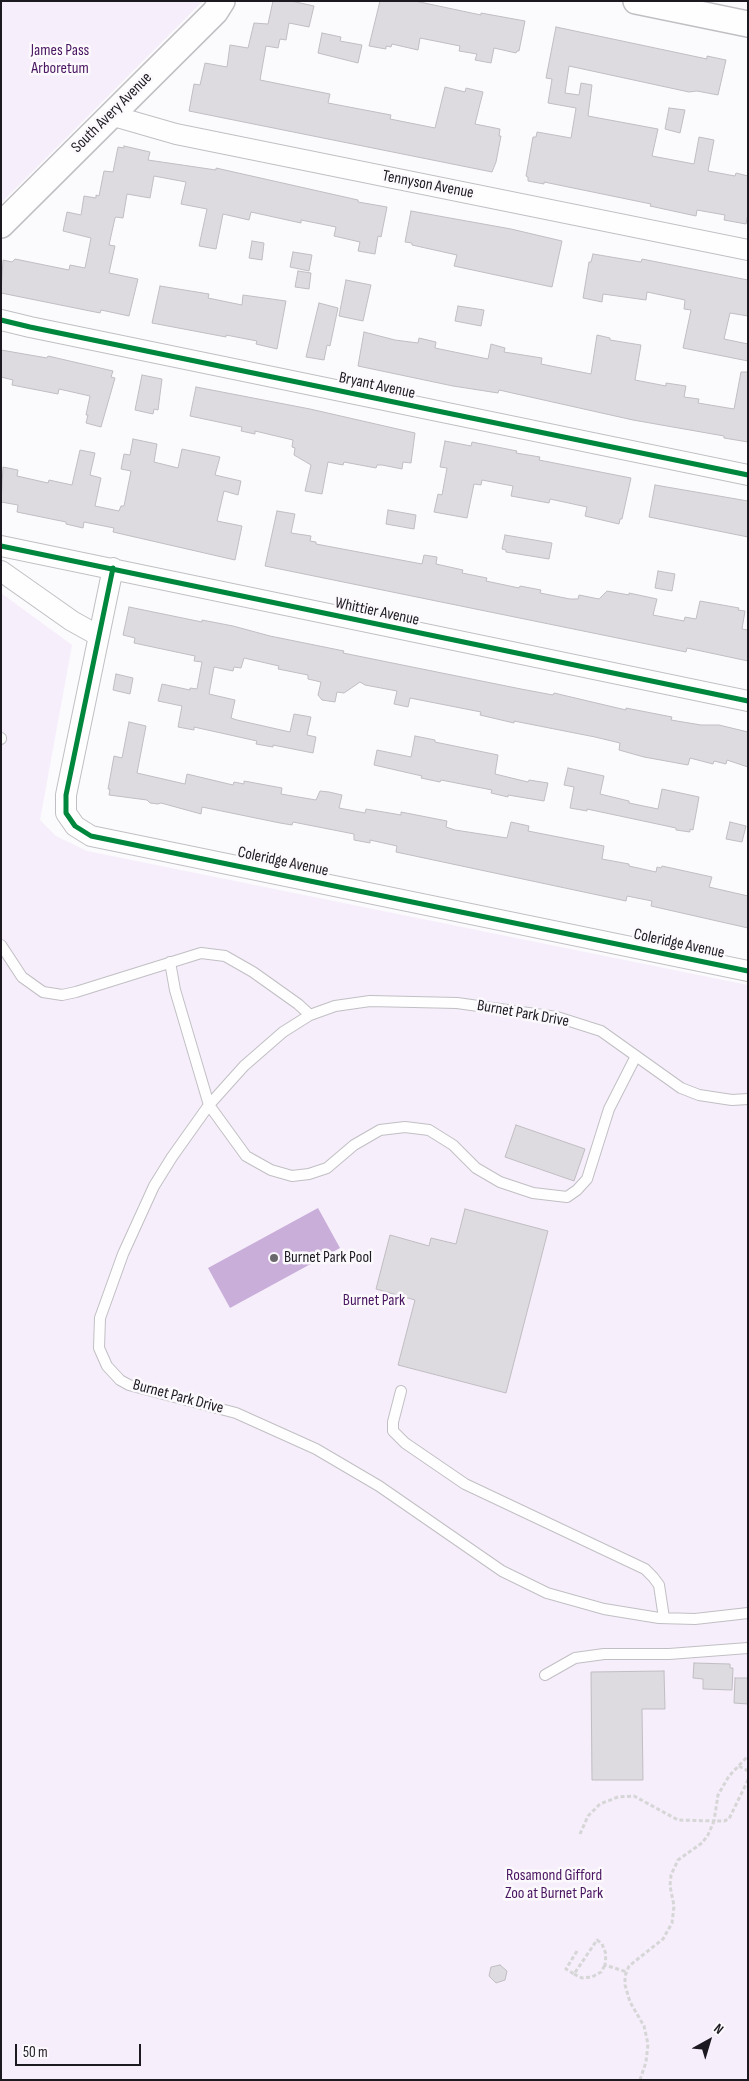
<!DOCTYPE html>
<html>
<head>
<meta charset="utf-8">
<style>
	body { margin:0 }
	#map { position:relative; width:749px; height:2081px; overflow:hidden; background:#fbfafc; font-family:"Sofia Sans Condensed",sans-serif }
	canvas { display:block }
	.frame { position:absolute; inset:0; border:2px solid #1d1920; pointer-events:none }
	.north { position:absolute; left:684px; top:2016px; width:50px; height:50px; -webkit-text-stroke:4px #fcf9fd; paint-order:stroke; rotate:39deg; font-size:14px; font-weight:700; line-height:20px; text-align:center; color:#1d1920 }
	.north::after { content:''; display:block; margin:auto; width:18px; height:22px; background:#1d1920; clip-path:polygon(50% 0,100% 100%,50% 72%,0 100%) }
	.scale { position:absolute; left:15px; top:2044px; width:126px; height:22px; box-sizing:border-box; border:2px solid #1d1920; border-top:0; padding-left:6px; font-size:15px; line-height:18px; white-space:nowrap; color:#1d1920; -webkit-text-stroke:4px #fcf9fd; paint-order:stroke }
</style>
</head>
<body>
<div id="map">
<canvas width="749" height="2081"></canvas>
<div class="frame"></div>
<div class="north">N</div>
<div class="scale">50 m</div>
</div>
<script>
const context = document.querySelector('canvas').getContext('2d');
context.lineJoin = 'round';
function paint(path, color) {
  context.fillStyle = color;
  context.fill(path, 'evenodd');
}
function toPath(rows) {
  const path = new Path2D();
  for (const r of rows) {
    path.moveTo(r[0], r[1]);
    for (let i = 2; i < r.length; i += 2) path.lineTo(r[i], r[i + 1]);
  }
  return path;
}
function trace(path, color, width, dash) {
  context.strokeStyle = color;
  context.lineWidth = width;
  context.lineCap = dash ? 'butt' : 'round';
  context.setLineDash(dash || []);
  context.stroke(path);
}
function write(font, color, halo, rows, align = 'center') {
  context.font = font + ' "Sofia Sans Condensed",sans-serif';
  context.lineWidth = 5;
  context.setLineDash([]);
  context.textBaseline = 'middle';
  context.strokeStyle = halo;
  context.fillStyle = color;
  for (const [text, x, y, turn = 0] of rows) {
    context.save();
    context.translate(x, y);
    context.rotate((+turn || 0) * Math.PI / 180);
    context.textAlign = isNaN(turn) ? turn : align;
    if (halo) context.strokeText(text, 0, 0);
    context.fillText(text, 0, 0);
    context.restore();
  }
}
paint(toPath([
	[1,1,203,1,1,203],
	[1,593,72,645,40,820,56,836,87,851,748,985,748,2080,1,2080]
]), '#f6eefb');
paint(toPath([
	[318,1208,340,1248,230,1308,208,1268]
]), '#caaeda');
const building = toPath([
	[273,1,291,1,314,6,309,27,289,23,286,40,280,39,278,48,266,46,260,80,330,94,328,103,391,115,390,119,435,128,445,87,465,92,466,88,483,92,475,124,500,129,499,136,501,136,496,162,492,172,189,111,194,84,200,85,205,63,227,67,230,45,248,48,254,23,268,24,273,1],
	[380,1,415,1,481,15,481,13,525,21,519,51,517,51,516,53,494,48,491,63,475,60,477,54,459,51,460,46,420,38,418,50,392,44,391,47,386,46,386,49,369,46,380,1],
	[556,27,707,59,707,56,726,60,718,95,697,91,689,92,569,66,565,93,579,95,581,83,592,85,588,116,658,129,652,156,694,164,699,137,714,140,708,171,735,176,736,173,748,176,748,214,746,224,724,220,725,215,697,210,696,216,650,206,651,204,544,182,544,184,528,181,528,177,526,176,533,137,536,137,537,132,571,138,576,108,548,103,552,79,546,78,556,27],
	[322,33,341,37,340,41,362,45,358,63,318,53,322,33],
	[669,108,685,110,680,133,665,129,669,108],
	[124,146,150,152,148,160,216,170,216,168,358,200,358,202,387,207,381,237,378,236,375,254,358,251,360,242,334,236,336,227,301,220,301,223,251,212,249,220,223,214,216,249,199,246,207,209,181,204,186,182,154,176,150,198,127,194,123,218,116,217,115,218,109,245,115,246,109,273,138,279,129,316,101,310,100,313,1,293,3,260,12,262,15,259,69,270,70,265,85,268,91,238,63,231,67,212,81,215,84,196,96,198,96,195,99,196,104,171,113,172,118,147,124,148,124,146],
	[411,211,511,229,562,241,552,287,454,266,457,255,412,245,412,243,405,242,411,211],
	[252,241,264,243,262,260,249,258,252,241],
	[293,252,312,255,309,271,290,267,293,252],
	[593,254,641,262,642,259,748,280,748,316,730,313,724,339,748,344,748,361,683,348,691,310,684,309,685,300,647,292,646,300,603,294,602,302,583,298,589,262,591,262,593,254],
	[298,271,311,273,309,289,295,287,298,271],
	[346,280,371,285,363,321,339,316,346,280],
	[160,286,209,294,208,298,242,305,243,295,286,301,277,349,256,344,257,341,226,335,226,337,152,323,160,286],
	[319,303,338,308,330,346,327,345,324,360,306,357,319,303],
	[458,306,484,310,481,326,455,321,458,306],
	[364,332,395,340,418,343,419,338,436,342,435,348,488,359,491,344,505,348,504,352,542,358,541,364,591,374,597,335,610,338,610,340,641,345,635,380,666,386,666,383,686,386,684,397,699,399,698,403,734,409,741,372,748,372,748,442,724,438,724,436,633,420,499,390,498,393,453,386,358,366,364,332],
	[1,350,47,358,48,356,113,371,111,377,115,378,101,427,86,423,88,415,86,415,90,396,59,389,58,394,12,385,13,380,1,377,1,350],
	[142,375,162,379,158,410,154,409,153,414,135,410,142,375],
	[196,387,310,409,415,433,411,463,403,462,402,469,382,465,377,465,376,468,344,462,343,465,328,462,322,494,305,491,311,465,294,455,295,448,292,447,293,440,255,431,255,434,241,431,242,427,190,416,196,387],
	[133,439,157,444,154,462,178,468,182,449,220,457,215,475,241,481,238,495,224,491,217,521,242,526,235,560,113,532,114,528,84,522,83,528,66,524,66,522,17,512,18,505,1,502,3,467,18,470,17,476,48,483,49,480,72,485,80,450,95,453,90,475,101,478,95,506,119,511,121,506,124,506,131,471,121,469,124,454,130,455,133,439],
	[445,441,471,446,472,442,517,451,516,453,540,457,539,460,631,478,622,519,620,519,619,524,585,516,587,507,550,499,549,503,511,496,513,486,482,480,481,485,474,484,467,518,434,512,438,494,442,495,447,468,440,467,445,441],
	[655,485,748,501,748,537,649,517,655,485],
	[388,510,416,515,414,529,386,524,388,510],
	[277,511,295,514,291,533,311,536,310,541,316,542,316,544,422,564,424,555,437,557,436,564,463,570,462,573,487,578,486,581,519,588,520,586,541,590,540,593,570,599,578,599,579,595,599,599,607,591,629,595,629,593,657,599,653,615,684,621,685,617,696,619,700,601,739,608,738,610,745,611,742,629,748,630,748,661,687,648,686,652,265,566,277,511],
	[505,535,552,543,549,559,506,552,506,550,502,549,505,535],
	[658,571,675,574,672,591,655,588,658,571],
	[129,607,202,622,202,620,233,626,270,636,344,651,343,653,521,689,553,695,554,693,626,710,626,708,672,717,671,720,701,725,719,725,748,732,748,767,727,760,726,764,714,761,713,764,690,758,688,765,644,757,619,750,620,743,595,737,514,721,514,723,480,715,481,712,410,698,408,707,394,704,397,691,365,685,360,682,344,693,337,692,335,702,322,700,318,695,321,682,308,679,308,675,278,669,279,666,244,658,241,668,234,667,233,671,214,667,209,694,235,700,231,718,237,720,290,732,294,714,311,717,307,735,316,737,313,753,273,745,273,747,256,744,257,741,194,727,194,730,178,727,182,706,158,701,162,684,190,690,190,688,197,689,202,662,194,661,195,656,134,643,135,638,123,635,129,607],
	[116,674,133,678,130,694,113,690,116,674],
	[129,722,146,726,137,773,185,784,187,774,233,785,234,782,244,784,244,781,282,788,281,794,316,800,320,791,329,792,342,795,339,808,365,813,366,809,401,815,401,812,447,821,446,827,455,830,507,838,511,822,529,826,528,831,604,846,602,859,629,864,629,866,656,872,657,867,661,868,662,866,712,877,709,887,748,896,748,928,651,906,652,901,627,896,626,901,396,852,397,846,370,840,370,843,354,840,354,834,293,822,292,825,280,823,202,807,201,814,161,803,158,804,150,803,147,800,109,795,110,789,108,789,114,756,122,758,129,722],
	[415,736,435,740,435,742,498,755,495,774,528,782,529,780,548,783,544,801,508,795,508,797,491,793,492,790,441,780,440,782,421,778,422,776,374,765,377,750,411,757,415,736],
	[568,768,604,776,600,794,629,801,629,803,658,809,662,789,699,797,693,830,690,829,690,832,676,830,676,828,587,809,587,811,570,808,574,787,564,785,568,768],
	[730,822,746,826,742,842,726,839,730,822],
	[516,1125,585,1149,574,1181,505,1157,516,1125],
	[465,1209,548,1231,506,1393,398,1365,415,1300,376,1289,390,1235,429,1246,431,1238,456,1244,465,1209],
	[694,1663,730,1664,730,1668,733,1668,732,1690,703,1689,703,1679,693,1678,694,1663],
	[664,1671,665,1709,642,1709,643,1780,592,1780,591,1672,664,1671],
	[735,1678,748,1678,748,1704,734,1703,735,1678],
	[500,1965,507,1971,505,1980,496,1983,489,1976,491,1967,500,1965]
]);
paint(building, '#dedbe0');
trace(building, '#c1bec3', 1);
const service = toPath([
	[1,738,1,739],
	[1,945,22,977,43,992,62,995,76,992,201,953,225,956,253,972,298,1004,310,1015],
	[170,962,175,990,209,1105,246,1156,271,1170,292,1176,309,1174,327,1168,354,1145,380,1130,405,1127,429,1130,453,1145,476,1168,500,1182,533,1193,567,1197,577,1190,587,1179,609,1109,636,1056],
	[748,1099,732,1100,699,1095,681,1088,601,1031,557,1017,457,1003,370,1001,335,1006,310,1015,283,1032,244,1066,209,1105,172,1157,154,1186,123,1254,100,1318,99,1348,107,1366,120,1380,129,1385,236,1413,316,1449,379,1486,502,1571,547,1593,604,1609,659,1618,695,1619,748,1613],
	[401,1391,393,1422,393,1431,405,1443,465,1484,645,1569,653,1577,659,1585,664,1618],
	[545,1675,575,1658,604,1654,669,1654,748,1648]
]);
const minor = toPath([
	[110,115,176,134,748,250],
	[1,320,30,327,748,475],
	[1,546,748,701],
	[113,568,66,795,66,813,75,826,91,836,748,971],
	[1,571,72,621,99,636]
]);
const tertiary = toPath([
	[636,1,748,24],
	[1,225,215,12,222,1]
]);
trace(service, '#c1bfc3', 12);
trace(minor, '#c1bfc3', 22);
trace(tertiary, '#c1bfc3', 28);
trace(toPath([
	[739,1766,748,1771],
	[580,1834,588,1816,600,1804,618,1797,634,1796,678,1820,714,1821,718,1795,729,1776,748,1756],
	[577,1951,566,1969,574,1974,597,1940,602,1944,606,1954,605,1965,627,1972],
	[574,1974,582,1978,592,1977,601,1972,605,1965],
	[640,2080,646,2062,648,2044,644,2026,630,2002,625,1985,625,1976,629,1966,663,1939,672,1923,674,1906,670,1886,671,1875,678,1860,702,1843,708,1835,714,1821,724,1821,729,1819,748,1780]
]), '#d6d6d7', 3, [4, 2.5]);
trace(service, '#fefeff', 10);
trace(minor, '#fefeff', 20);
trace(tertiary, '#fefeff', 25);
trace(toPath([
	[1,320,30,327,748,475],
	[1,546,748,701],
	[113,568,66,795,66,813,75,826,91,836,748,971]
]), '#00873e', 5);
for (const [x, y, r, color] of [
	[274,1258,5,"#6b686d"]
]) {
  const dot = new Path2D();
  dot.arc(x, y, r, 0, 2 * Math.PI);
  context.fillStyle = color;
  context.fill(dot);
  trace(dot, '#fcf9fd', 2);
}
write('16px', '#491560', '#fcf9fd', [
	["James Pass",60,51],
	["Arboretum",60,69],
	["Burnet Park",374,1301],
	["Rosamond Gifford",554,1876],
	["Zoo at Burnet Park",554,1894]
]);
write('16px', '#1d1920', '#fcf9fd', [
	["South Avery Avenue",112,113,-45],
	["Tennyson Avenue",428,185,11],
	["Bryant Avenue",377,386,12],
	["Whittier Avenue",377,612,12],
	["Coleridge Avenue",283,862,12],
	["Coleridge Avenue",679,944,12],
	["Burnet Park Drive",523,1014,10],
	["Burnet Park Drive",178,1397,15]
]);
write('16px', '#1d1920', '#fcf9fd', [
	["Burnet Park Pool",284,1258]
], 'left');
</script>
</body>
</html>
